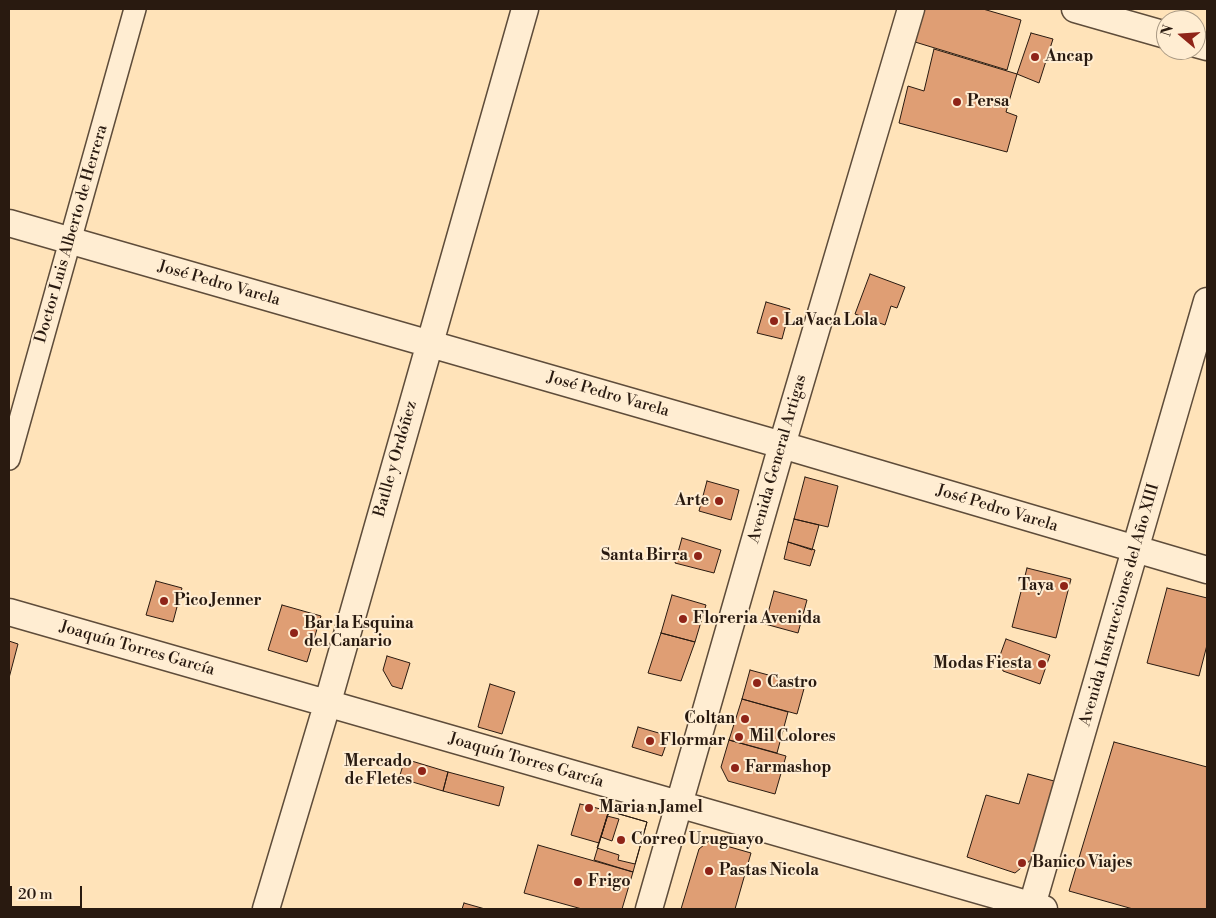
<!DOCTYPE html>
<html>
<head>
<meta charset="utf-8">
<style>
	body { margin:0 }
	#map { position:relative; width:1216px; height:918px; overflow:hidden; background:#ffe3b9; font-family:"Libre Bodoni",serif }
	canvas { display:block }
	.frame { position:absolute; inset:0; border:10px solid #291a10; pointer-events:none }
	.north { position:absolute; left:1156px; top:10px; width:50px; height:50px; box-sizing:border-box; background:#ffedd2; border:1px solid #a99984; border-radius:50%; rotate:288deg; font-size:14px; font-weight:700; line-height:20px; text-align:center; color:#291a10 }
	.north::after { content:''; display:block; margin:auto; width:18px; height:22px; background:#8f2418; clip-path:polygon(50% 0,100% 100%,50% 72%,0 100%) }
	.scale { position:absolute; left:10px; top:886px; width:72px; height:22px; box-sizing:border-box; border:2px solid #291a10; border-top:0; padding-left:6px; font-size:15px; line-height:18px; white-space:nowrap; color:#291a10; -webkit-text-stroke:4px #ffedd2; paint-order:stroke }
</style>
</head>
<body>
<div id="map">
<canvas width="1216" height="918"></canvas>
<div class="frame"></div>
<div class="north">N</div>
<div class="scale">20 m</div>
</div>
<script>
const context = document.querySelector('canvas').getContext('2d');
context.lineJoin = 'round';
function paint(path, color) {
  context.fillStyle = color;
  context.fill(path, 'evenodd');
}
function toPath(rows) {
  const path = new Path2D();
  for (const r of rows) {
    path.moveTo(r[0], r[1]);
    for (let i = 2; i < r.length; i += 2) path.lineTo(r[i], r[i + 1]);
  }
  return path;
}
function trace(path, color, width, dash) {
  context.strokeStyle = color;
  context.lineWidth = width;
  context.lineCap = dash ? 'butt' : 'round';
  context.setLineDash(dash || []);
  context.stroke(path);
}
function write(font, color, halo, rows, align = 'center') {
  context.font = font + ' "Libre Bodoni",serif';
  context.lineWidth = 4;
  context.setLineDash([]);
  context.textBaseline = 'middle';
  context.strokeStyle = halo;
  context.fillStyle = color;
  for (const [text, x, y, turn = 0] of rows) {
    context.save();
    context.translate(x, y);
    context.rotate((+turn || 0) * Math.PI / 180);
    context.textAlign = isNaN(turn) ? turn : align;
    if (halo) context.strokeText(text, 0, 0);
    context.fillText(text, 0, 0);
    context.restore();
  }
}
const building = toPath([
	[924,9,983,9,1021,20,1007,70,915,42,924,9],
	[1031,33,1053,39,1039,83,1017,74,1031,33],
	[934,49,1017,74,1006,112,1017,116,1007,152,899,123,908,86,924,91,934,49],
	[870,274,905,287,897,308,891,306,885,325,855,314,870,274],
	[766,302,790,309,782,339,757,333,766,302],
	[805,477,838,486,828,527,794,519,805,477],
	[707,481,739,490,731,520,699,511,707,481],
	[794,519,819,525,812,550,788,542,794,519],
	[682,538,721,550,714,573,675,563,682,538],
	[788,542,815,550,810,566,784,559,788,542],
	[1027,568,1071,579,1056,638,1012,627,1027,568],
	[156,581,182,588,173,622,146,615,156,581],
	[1167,588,1207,598,1207,645,1199,676,1147,663,1167,588],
	[774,591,807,600,798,633,765,624,774,591],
	[672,595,706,605,695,642,661,633,672,595],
	[282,605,321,616,307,662,268,650,282,605],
	[661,633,695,642,681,681,648,673,661,633],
	[1006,639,1050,655,1040,684,1003,671,999,658,1006,639],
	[9,641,18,644,9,678,9,641],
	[387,656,410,663,402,689,392,686,383,670,387,656],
	[750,670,805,685,797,714,742,699,750,670],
	[490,684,515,692,502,734,478,727,490,684],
	[742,699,788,712,777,753,729,740,742,699],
	[638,727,669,736,662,756,632,747,638,727],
	[729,740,786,756,775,794,728,781,721,767,729,740],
	[1114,742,1207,767,1207,909,1133,909,1069,891,1114,742],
	[405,759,448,772,443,791,399,778,405,759],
	[448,772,504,787,499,806,443,791,448,772],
	[1028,774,1054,781,1032,859,1015,873,967,857,986,795,1019,804,1028,774],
	[580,804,609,811,599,843,571,835,580,804],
	[609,811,647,822,633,872,594,860,609,811],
	[609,811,647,822,635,864,618,860,619,855,597,848,609,811],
	[607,816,619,819,612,841,601,837,607,816],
	[709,841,751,853,735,909,681,909,699,849,709,841],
	[538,845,633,872,622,909,582,909,524,893,538,845],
	[464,903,485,909,462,909,464,903]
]);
paint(building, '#df9e74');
trace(building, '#291a10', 1);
const minor = toPath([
	[9,459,135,9]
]);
const tertiary = toPath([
	[1075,9,1166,35],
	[1196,44,1207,47],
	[9,223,782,445,1207,570],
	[9,612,1044,909],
	[266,909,327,705,525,9],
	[649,909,782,445,911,9],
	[1031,909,1207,301]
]);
trace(minor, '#5e4c3a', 24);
trace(tertiary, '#5e4c3a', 29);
trace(minor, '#ffedd2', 21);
trace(tertiary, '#ffedd2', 26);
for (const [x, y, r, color] of [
	[1035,57,5,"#8f2418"],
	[957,102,5,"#8f2418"],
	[774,321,5,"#8f2418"],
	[719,501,5,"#8f2418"],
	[698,556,5,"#8f2418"],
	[1064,586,5,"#8f2418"],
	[164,601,5,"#8f2418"],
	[683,619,5,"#8f2418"],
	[294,633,5,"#8f2418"],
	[1042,664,5,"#8f2418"],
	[757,683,5,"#8f2418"],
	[745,719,5,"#8f2418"],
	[739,737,5,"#8f2418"],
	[650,741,5,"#8f2418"],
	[735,768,5,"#8f2418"],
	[422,771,5,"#8f2418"],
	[589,808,5,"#8f2418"],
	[621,840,5,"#8f2418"],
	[1022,863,5,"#8f2418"],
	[709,871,5,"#8f2418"],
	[578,882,5,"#8f2418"]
]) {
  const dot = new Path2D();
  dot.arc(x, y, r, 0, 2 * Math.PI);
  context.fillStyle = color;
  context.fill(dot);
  trace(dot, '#ffedd2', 2);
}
write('bold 16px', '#291a10', '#ffedd2', [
	["Ancap",1045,57],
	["Persa",967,102],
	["La Vaca Lola",784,321],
	["Arte",709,501,"right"],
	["Santa Birra",688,556,"right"],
	["Taya",1054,586,"right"],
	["Pico Jenner",174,601],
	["Floreria Avenida",693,619],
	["Bar la Esquina",304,624],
	["del Canario",304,642],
	["Modas Fiesta",1032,664,"right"],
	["Castro",767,683],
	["Coltan",735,719,"right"],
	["Mil Colores",749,737],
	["Flormar",660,741],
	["Mercado",412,762,"right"],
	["de Fletes",412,780,"right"],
	["Farmashop",745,768],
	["Maria n Jamel",599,808],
	["Correo Uruguayo",631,840],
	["Banico Viajes",1032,863],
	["Pastas Nicola",719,871],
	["Frigo",588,882]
], 'left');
write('16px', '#291a10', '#ffedd2', [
	["Doctor Luis Alberto de Herrera",72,234,-74],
	["José Pedro Varela",219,284,16],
	["José Pedro Varela",608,395,16],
	["Batlle y Ordóñez",396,459,-74],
	["Avenida General Artigas",778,459,-74],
	["José Pedro Varela",997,509,17],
	["Avenida Instrucciones del Año XIII",1120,605,-74],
	["Joaquín Torres García",137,649,16],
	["Joaquín Torres García",526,761,16]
]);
</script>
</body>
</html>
